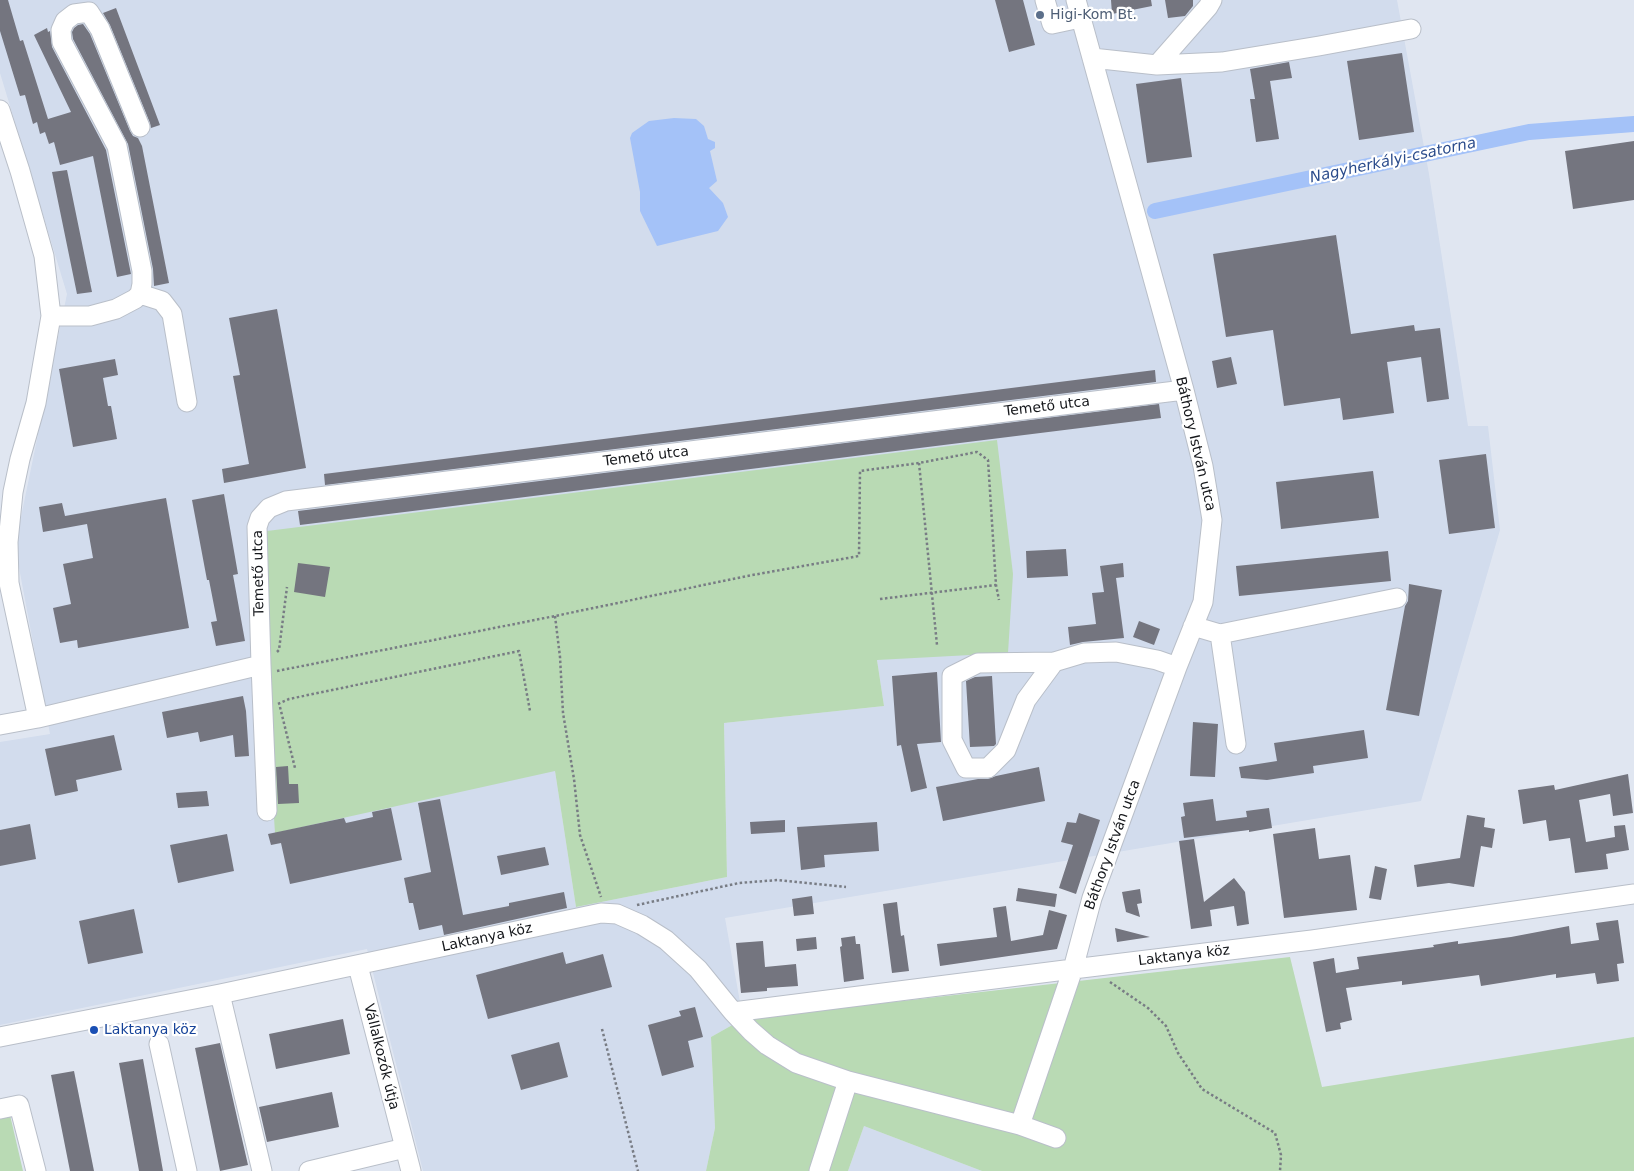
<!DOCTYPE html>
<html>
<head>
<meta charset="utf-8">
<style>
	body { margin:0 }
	canvas { display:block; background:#e0e6f1 }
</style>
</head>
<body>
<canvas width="1634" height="1171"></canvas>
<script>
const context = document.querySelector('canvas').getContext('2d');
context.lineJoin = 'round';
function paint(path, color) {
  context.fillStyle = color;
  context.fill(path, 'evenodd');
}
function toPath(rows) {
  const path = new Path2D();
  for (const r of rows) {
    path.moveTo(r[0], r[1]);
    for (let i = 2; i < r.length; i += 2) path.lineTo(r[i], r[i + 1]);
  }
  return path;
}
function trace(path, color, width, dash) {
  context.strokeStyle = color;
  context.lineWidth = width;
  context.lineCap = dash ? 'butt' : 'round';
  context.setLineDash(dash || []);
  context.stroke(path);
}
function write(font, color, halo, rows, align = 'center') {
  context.font = font + ' "DejaVu Sans",sans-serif';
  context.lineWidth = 4.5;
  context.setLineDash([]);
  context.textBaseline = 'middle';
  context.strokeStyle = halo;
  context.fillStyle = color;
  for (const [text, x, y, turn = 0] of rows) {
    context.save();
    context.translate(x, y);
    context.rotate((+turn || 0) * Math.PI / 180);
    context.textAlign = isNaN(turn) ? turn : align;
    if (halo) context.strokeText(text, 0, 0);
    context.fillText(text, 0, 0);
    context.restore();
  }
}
paint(toPath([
	[0,0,1397,0,1429,174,1468,426,1488,426,1500,530,1421,801,725,918,743,1019,711,1037,715,1128,706,1171,423,1171,367,949,0,1025,0,742,50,734,15,546,67,294,0,73],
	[1013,574,877,660,884,706,724,723,727,877,576,907,555,771],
	[864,1126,982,1171,848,1171]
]), '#d2dced');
paint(toPath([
	[997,440,1013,574,1008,653,877,660,884,706,724,723,727,877,576,907,555,771,275,833,265,678,267,531],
	[1290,957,1322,1087,1634,1037,1634,1171,982,1171,864,1126,848,1171,706,1171,715,1128,711,1037,743,1019],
	[10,1115,23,1171,0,1171,0,1118]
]), '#b9dab4');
paint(toPath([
	[674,118,696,119,704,126,708,139,715,142,715,148,710,151,717,181,709,188,723,203,728,217,718,231,657,246,640,211,640,192,630,138,632,133,649,121]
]), '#a4c2f8');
trace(toPath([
	[1155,211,1529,132,1634,124]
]), '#a4c2f8', 16);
paint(toPath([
	[0,0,8,0,20,41,23,40,48,119,71,112,34,35,47,28,48,32,50,31,52,47,106,150,131,274,117,277,93,156,60,165,54,142,49,144,45,132,40,134,37,122,33,124,25,95,20,96,0,31],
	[995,0,1023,0,1035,45,1009,52],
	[1111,0,1151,0,1152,6,1112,14],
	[1165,0,1193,0,1193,6,1185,16,1168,18],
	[116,8,160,125,151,128,150,123,110,25,103,13],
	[83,24,90,34,130,131,133,136,138,138,142,146,169,283,154,286,153,269,128,144,73,39,72,32,74,28,78,25],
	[1402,53,1414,132,1359,140,1347,61],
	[1289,62,1292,78,1270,81,1279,139,1256,142,1250,99,1255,99,1250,69],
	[1181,78,1192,157,1147,163,1136,84],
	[1634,141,1634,200,1573,209,1565,151],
	[67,170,92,292,77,294,52,172],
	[1336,235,1351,334,1414,325,1415,331,1440,328,1449,399,1427,402,1421,357,1387,362,1394,413,1343,420,1340,398,1284,406,1273,330,1226,337,1213,254],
	[277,309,306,468,224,483,222,469,249,464,233,376,240,375,229,318],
	[1231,357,1237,384,1217,388,1212,361],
	[115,359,118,375,103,378,108,406,111,406,117,439,73,447,59,369],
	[1155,370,1156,382,325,485,324,474],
	[1159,404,1161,418,300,525,298,511],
	[1486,454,1495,528,1449,534,1439,460],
	[1373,471,1379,518,1281,529,1276,482],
	[224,494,238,574,233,575,245,641,216,646,211,622,217,621,209,580,207,580,192,500],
	[166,498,189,628,78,648,77,640,60,643,53,608,71,604,63,564,93,558,87,524,43,532,39,507,62,503,65,516],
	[1066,549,1068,576,1027,578,1026,551],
	[1388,551,1391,581,1239,596,1236,566],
	[298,563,330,567,325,597,294,592],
	[1123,563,1124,577,1116,578,1124,638,1083,642,1070,645,1068,627,1096,624,1092,593,1104,592,1100,566],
	[1409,584,1442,590,1419,716,1386,710,1405,606,1408,601],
	[1139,621,1160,629,1154,645,1133,637],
	[937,672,941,742,917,744,927,788,911,792,901,745,897,746,892,676],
	[992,676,996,744,994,746,970,747,966,681,975,677],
	[243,696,246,711,249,756,235,757,233,735,200,742,198,732,167,738,162,712],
	[1193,722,1218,724,1215,777,1190,776],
	[1364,730,1368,758,1313,766,1314,773,1267,780,1241,778,1239,767,1277,761,1274,743],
	[114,735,122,770,76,780,78,791,55,796,45,749],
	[288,766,289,784,298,784,299,803,278,804,276,767],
	[1039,767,1045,801,943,821,936,787,978,779,988,779,996,776],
	[1628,774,1633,813,1613,816,1610,794,1579,800,1586,842,1615,837,1614,826,1625,825,1629,850,1606,854,1608,869,1575,873,1570,838,1549,841,1546,820,1523,824,1518,790,1554,785,1555,790],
	[207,791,209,806,178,808,176,793],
	[440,799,463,915,509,906,509,903,564,892,567,908,444,935,442,925,419,930,413,903,409,903,404,878,431,872,418,803],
	[1213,799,1216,821,1247,817,1246,811,1269,808,1272,828,1249,832,1249,830,1184,838,1181,817,1185,816,1183,803],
	[391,808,402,860,290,884,281,843,271,845,268,834,344,818,346,823,373,817,372,812],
	[1079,813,1100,820,1076,894,1059,888,1073,845,1061,842,1067,822,1076,823],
	[1467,815,1485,818,1484,827,1495,829,1492,848,1481,846,1474,887,1449,883,1417,887,1414,865,1460,858],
	[785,820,785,832,751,834,750,822],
	[877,822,879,851,824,855,825,867,801,870,797,827],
	[30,824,36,859,0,866,0,830],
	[1315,828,1319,859,1350,855,1357,910,1284,918,1273,834],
	[227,834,234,871,178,883,170,845],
	[1194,839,1204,902,1234,878,1245,892,1249,924,1237,926,1234,906,1210,910,1212,926,1191,929,1179,841],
	[545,847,549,865,501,875,497,856],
	[1375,866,1387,869,1381,900,1369,898],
	[1018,888,1057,894,1055,907,1016,901],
	[1140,889,1142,903,1137,904,1140,917,1126,912,1122,892],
	[812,896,814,914,794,916,792,899],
	[897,902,901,936,904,935,909,971,892,973,883,904],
	[1006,906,1011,941,1043,935,1049,910,1067,915,1057,949,940,966,937,944,997,937,993,908],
	[134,909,143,953,88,964,79,921],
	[1618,920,1624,963,1617,964,1619,981,1597,984,1595,973,1556,978,1556,974,1481,986,1479,975,1402,985,1402,981,1346,988,1352,1020,1340,1023,1341,1029,1326,1032,1313,962,1334,958,1336,973,1359,969,1357,957,1434,947,1433,945,1458,941,1458,944,1511,937,1569,926,1571,944,1599,940,1596,923],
	[1115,928,1150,937,1117,942],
	[855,936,856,944,860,944,864,979,844,982,840,947,842,946,841,938],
	[816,937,817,949,797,951,796,939],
	[763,941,765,967,796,964,798,986,767,988,767,991,741,993,736,943],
	[563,952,566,964,603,954,612,987,488,1019,476,975],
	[695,1007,703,1037,688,1041,694,1067,662,1076,648,1025,681,1016,679,1011],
	[343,1019,350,1054,276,1069,269,1034],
	[559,1042,568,1077,521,1090,511,1055],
	[220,1043,248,1165,220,1171,195,1048],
	[143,1059,163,1171,139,1171,119,1063],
	[74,1071,94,1171,70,1171,51,1075],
	[332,1092,339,1127,267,1142,259,1107]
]), '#74757f');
const minor = toPath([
	[1045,0,1052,24,1080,18],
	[1092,58,1157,65,1222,62,1319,46,1411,29],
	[1157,65,1208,7,1212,0],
	[0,110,20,171,44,256,51,316,36,403,20,459,13,492,8,542,9,583,38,718],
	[140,294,162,301,172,314,187,402],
	[51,316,90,316,116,309,135,299,140,294,142,284,142,271,117,146,62,42,61,30,65,21,74,14,89,12,100,29,140,127],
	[1193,626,1220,634,1397,598],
	[1220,634,1236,744],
	[1054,662,1026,700,1006,750,988,768,966,768,952,740,952,676,978,663,1054,662,1084,653,1116,652,1157,660,1177,667],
	[261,665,267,811],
	[0,725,38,718,261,665,257,527,260,518,269,508,286,501,1184,390],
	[358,966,411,1171],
	[220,994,262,1171],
	[733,1012,1073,969,1312,940,1634,894],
	[0,1037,220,994,601,913,617,914,642,925,666,940,698,969,733,1012,751,1031,767,1045,796,1063,848,1081,1020,1125,1056,1138],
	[159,1044,187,1171],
	[0,1109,19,1105,36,1171],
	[1020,1125,1073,969,1092,898,1177,667,1203,602,1212,520,1203,466,1184,390,1076,0],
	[309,1171,405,1148],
	[819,1171,848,1081]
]);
trace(minor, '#b9bfc9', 21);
trace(toPath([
	[919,463,937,645],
	[880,599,996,585],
	[555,616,560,657,563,713,574,779,580,835,601,897],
	[277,652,279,650,287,587],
	[277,671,555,616,747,576,859,556,860,471,919,463,977,452,988,460,996,585,999,600],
	[278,704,289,699,519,651,530,711],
	[280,707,295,768],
	[637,905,739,883,778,880,846,887],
	[1110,982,1148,1008,1166,1026,1178,1053,1202,1089,1275,1133,1281,1155,1280,1171],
	[602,1029,638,1171]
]), '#787c84', 2.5, [2.5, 2.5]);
trace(minor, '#fff', 19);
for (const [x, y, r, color] of [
	[1040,15,5,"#5c6f8a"],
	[94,1030,5,"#1a4fb4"]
]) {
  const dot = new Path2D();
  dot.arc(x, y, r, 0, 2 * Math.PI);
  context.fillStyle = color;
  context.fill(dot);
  trace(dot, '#fff', 2);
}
write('14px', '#4e5e75', '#fff', [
	["Higi-Kom Bt.",1050,15]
], 'left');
write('14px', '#14161a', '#fff', [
	["Temető utca",1047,407,-7],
	["Báthory István utca",1195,444,77],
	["Temető utca",646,457,-7],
	["Temető utca",259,573,-91],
	["Báthory István utca",1113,845,-70],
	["Laktanya köz",487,938,-12],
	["Laktanya köz",1184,956,-7],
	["Vállalkozók útja",381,1057,76]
]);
write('14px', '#164399', '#fff', [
	["Laktanya köz",104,1030]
], 'left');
write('italic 15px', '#2a4b8b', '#fff', [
	["Nagyherkályi-csatorna",1393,161,-12]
]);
</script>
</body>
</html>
